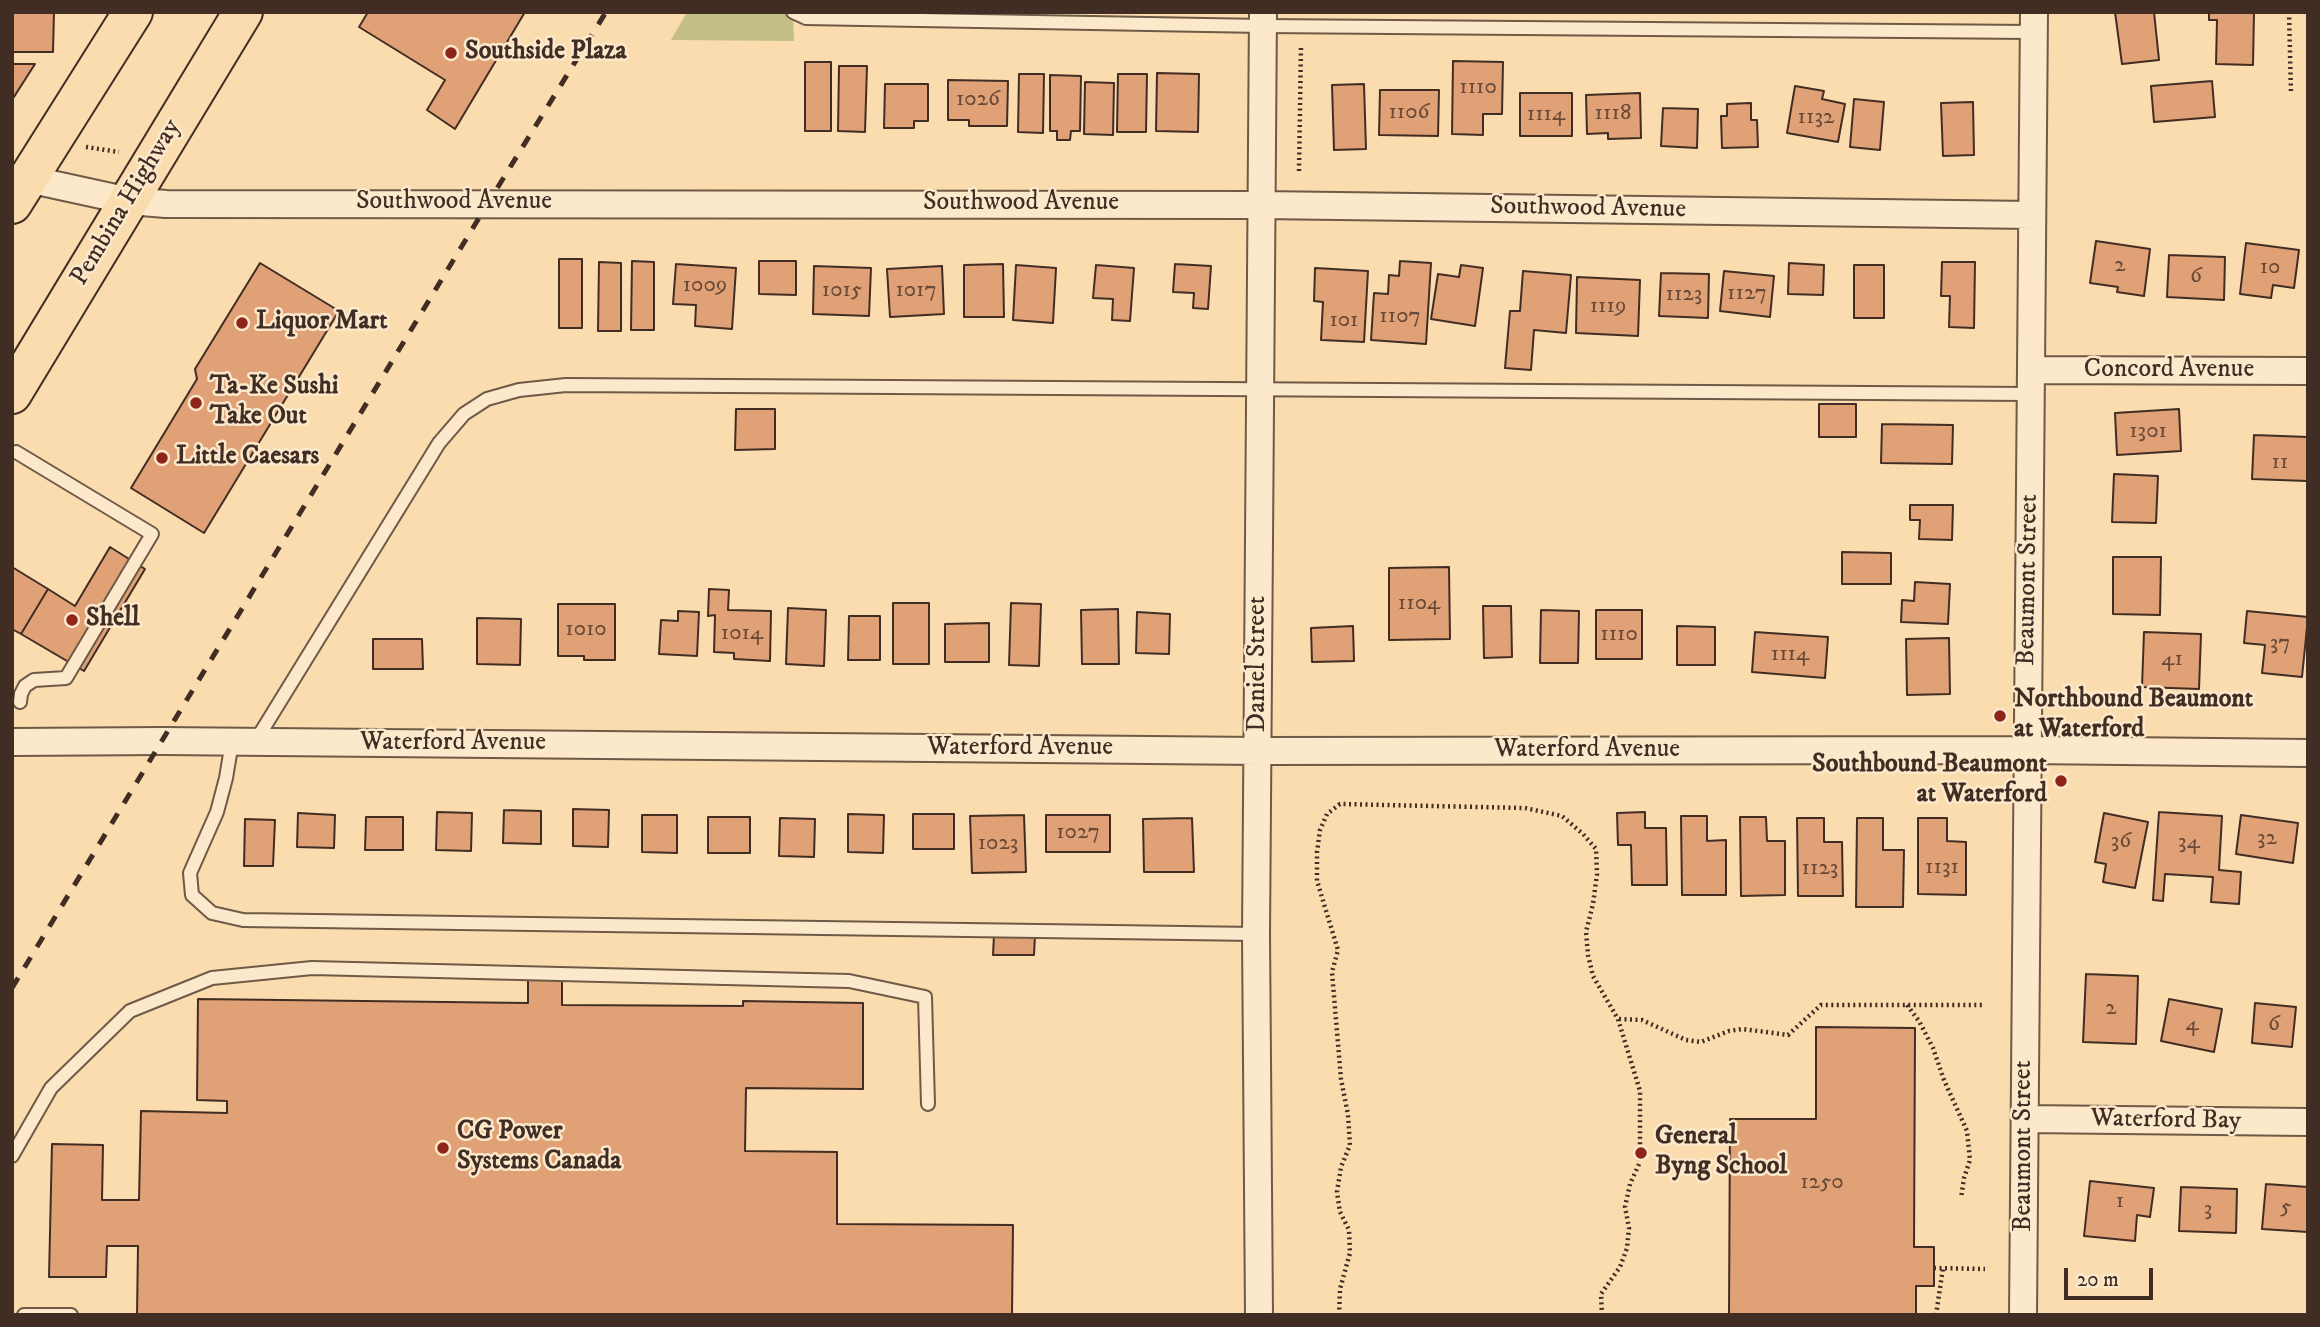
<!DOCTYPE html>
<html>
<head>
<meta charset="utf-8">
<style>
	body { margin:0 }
	#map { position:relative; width:2320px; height:1327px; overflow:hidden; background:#fadcaf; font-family:"IM FELL DW Pica",serif }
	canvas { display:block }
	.frame { position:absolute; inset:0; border:14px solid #412d24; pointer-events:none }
	.scale { position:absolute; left:2064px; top:1268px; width:89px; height:32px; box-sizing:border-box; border:4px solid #412d24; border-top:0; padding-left:9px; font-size:21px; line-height:24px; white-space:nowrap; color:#412d24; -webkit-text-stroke:5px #fce8cb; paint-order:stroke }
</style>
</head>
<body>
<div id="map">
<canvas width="2320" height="1327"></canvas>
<div class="frame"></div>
<div class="scale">20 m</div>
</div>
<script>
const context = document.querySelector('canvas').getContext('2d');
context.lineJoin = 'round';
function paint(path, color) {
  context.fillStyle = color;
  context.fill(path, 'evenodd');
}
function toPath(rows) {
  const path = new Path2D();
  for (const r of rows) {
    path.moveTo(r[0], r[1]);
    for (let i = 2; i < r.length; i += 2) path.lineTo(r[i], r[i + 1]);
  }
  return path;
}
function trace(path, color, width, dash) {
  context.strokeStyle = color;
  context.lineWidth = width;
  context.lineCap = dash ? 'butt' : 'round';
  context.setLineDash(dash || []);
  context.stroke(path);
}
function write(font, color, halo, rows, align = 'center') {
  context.font = font + ' "IM FELL DW Pica",serif';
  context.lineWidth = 5;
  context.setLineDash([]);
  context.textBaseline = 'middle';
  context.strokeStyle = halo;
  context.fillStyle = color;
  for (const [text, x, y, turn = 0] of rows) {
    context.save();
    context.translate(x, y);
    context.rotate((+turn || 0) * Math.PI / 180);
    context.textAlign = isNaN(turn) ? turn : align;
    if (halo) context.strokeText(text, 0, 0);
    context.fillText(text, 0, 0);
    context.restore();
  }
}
paint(toPath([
	[687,12,793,12,794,41,671,40]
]), '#c3bf87');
const building = toPath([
	[12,12,54,12,53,52,12,52,12,12],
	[368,12,525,12,455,129,427,110,445,80,359,27,368,12],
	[2115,12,2154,12,2159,60,2122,64,2115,12],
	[2209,12,2254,12,2253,65,2216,64,2217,20,2209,20,2209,12],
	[1453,61,1503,62,1502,114,1483,114,1483,135,1452,134,1453,61],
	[805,62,831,62,831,131,805,131,805,62],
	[12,64,35,64,12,100,12,64],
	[839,66,867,66,865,132,838,131,839,66],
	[1157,73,1199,74,1198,132,1156,131,1157,73],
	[1019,74,1044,74,1043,133,1018,132,1019,74],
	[1118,74,1147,74,1146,132,1117,132,1118,74],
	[1050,75,1081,76,1080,131,1071,131,1070,140,1057,140,1057,131,1050,131,1050,75],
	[948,80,1008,81,1007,126,969,126,969,120,948,120,948,80],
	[2212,81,2215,117,2154,122,2151,86,2212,81],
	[1085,82,1114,83,1113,135,1084,134,1085,82],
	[885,84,928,84,928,121,914,121,914,128,884,128,885,84],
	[1364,84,1366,149,1334,150,1332,85,1364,84],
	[1795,86,1824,91,1822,99,1845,104,1838,142,1787,133,1795,86],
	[1380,90,1439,90,1438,136,1379,135,1380,90],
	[1520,93,1572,93,1572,136,1520,136,1520,93],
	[1640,93,1641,138,1608,139,1608,133,1587,134,1586,95,1640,93],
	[1854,99,1884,102,1880,150,1850,147,1854,99],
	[1973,102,1974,155,1943,156,1941,103,1973,102],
	[1751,103,1751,120,1757,120,1758,147,1722,148,1721,116,1727,116,1727,104,1751,103],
	[1663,108,1698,109,1697,148,1661,146,1663,108],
	[2096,241,2150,249,2144,296,2117,292,2118,287,2090,283,2096,241],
	[2246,243,2299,250,2294,288,2273,285,2271,298,2240,294,2246,243],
	[2169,255,2225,257,2224,300,2167,297,2169,255],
	[559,259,582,259,582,328,559,328,559,259],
	[632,261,654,262,654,330,631,330,632,261],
	[759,261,796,261,796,295,759,294,759,261],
	[1400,261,1431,263,1426,344,1371,340,1374,293,1388,294,1389,275,1399,276,1400,261],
	[599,262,621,263,621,331,598,331,599,262],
	[1942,262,1975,262,1974,328,1949,327,1950,296,1941,296,1942,262],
	[260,263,339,311,204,533,131,488,197,379,195,369,260,263],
	[1789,263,1824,265,1823,295,1788,294,1789,263],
	[676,264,736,268,732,329,695,326,696,305,673,304,676,264],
	[1003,264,1004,317,964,317,964,265,1003,264],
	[1175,264,1211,266,1208,309,1193,308,1194,293,1173,292,1175,264],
	[1016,265,1056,268,1053,323,1013,320,1016,265],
	[1096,265,1134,268,1130,321,1112,320,1113,299,1093,298,1096,265],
	[1461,265,1483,268,1475,326,1431,319,1438,274,1459,277,1461,265],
	[1854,265,1884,265,1884,318,1854,318,1854,265],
	[814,266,871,268,869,316,813,314,814,266],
	[942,266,944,314,890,317,887,269,942,266],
	[1315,268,1368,271,1364,342,1321,340,1323,302,1314,301,1315,268],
	[1523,271,1571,275,1566,333,1534,330,1531,370,1505,368,1510,311,1520,311,1523,271],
	[1724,271,1774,276,1770,317,1720,311,1724,271],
	[1661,273,1709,274,1708,318,1659,316,1661,273],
	[1577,277,1640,280,1638,336,1576,333,1577,277],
	[1819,404,1856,404,1856,437,1819,437,1819,404],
	[736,409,775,409,775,449,735,450,736,409],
	[2179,409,2181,451,2117,455,2115,413,2179,409],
	[1882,424,1953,425,1952,464,1881,463,1882,424],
	[2254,435,2308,437,2307,481,2252,479,2254,435],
	[2114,474,2158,476,2156,523,2112,522,2114,474],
	[1910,505,1953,505,1952,540,1919,539,1920,520,1910,520,1910,505],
	[110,547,145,569,84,671,21,634,48,589,75,606,110,547],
	[1842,552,1891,553,1891,584,1842,584,1842,552],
	[2113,557,2161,557,2160,615,2113,614,2113,557],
	[12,567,48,589,21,634,12,629,12,567],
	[1449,567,1450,639,1389,640,1389,568,1449,567],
	[1915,582,1950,584,1948,624,1901,622,1902,600,1914,601,1915,582],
	[709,589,729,590,728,610,771,611,770,661,734,659,734,653,714,652,715,615,708,616,709,589],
	[893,603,929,603,929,664,893,664,893,603],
	[1011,603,1041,604,1039,666,1009,665,1011,603],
	[558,604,615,604,615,660,584,660,584,656,558,656,558,604],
	[1483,606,1511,606,1512,657,1484,658,1483,606],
	[788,608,826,610,824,666,786,664,788,608],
	[1118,609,1119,664,1082,664,1081,610,1118,609],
	[1541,610,1579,611,1578,663,1540,663,1541,610],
	[1596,610,1642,610,1642,659,1596,659,1596,610],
	[678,611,699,612,697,656,659,654,661,620,678,621,678,611],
	[2247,611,2308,617,2302,677,2262,673,2265,645,2244,643,2247,611],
	[1137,612,1170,614,1169,654,1136,653,1137,612],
	[849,616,880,616,880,660,848,660,849,616],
	[477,618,521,619,520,665,477,664,477,618],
	[989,623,989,662,945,662,945,624,989,623],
	[1353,626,1354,661,1312,662,1311,628,1353,626],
	[1677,626,1715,627,1715,665,1677,665,1677,626],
	[1755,632,1828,637,1825,678,1752,672,1755,632],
	[2144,632,2201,634,2199,689,2142,687,2144,632],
	[1949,638,1950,694,1907,695,1906,639,1949,638],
	[373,639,422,639,423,669,373,669,373,639],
	[573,809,609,810,608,847,573,846,573,809],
	[504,810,541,811,541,844,503,843,504,810],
	[437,812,472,813,471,851,436,850,437,812],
	[1645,812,1645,828,1666,828,1667,885,1632,885,1631,845,1618,845,1617,813,1645,812],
	[2159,812,2222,816,2219,870,2241,872,2239,904,2211,902,2213,877,2165,874,2163,901,2153,900,2159,812],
	[298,813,335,815,334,848,297,847,298,813],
	[2104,813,2148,822,2135,888,2103,882,2106,864,2095,862,2104,813],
	[848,814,884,815,883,853,848,852,848,814],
	[913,814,954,814,954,849,913,849,913,814],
	[642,815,677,815,677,853,642,852,642,815],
	[1024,815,1026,872,972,873,970,816,1024,815],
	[1046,815,1110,815,1110,852,1046,852,1046,815],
	[2241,815,2298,823,2293,863,2236,854,2241,815],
	[1681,816,1707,816,1707,841,1726,840,1726,895,1682,895,1681,816],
	[366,817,403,817,403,850,365,850,366,817],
	[708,817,750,817,750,853,708,853,708,817],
	[1740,817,1766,817,1767,841,1785,841,1785,895,1741,896,1740,817],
	[780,818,815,819,814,857,779,856,780,818],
	[1192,818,1194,872,1144,872,1143,819,1192,818],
	[1797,818,1824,818,1824,842,1842,842,1843,896,1798,896,1797,818],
	[1857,818,1883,818,1883,850,1904,850,1903,907,1856,907,1857,818],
	[1918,818,1947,818,1947,841,1966,842,1966,895,1918,894,1918,818],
	[245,819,275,820,273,866,244,866,245,819],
	[994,935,1035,935,1034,955,993,955,994,935],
	[2086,974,2138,976,2136,1044,2083,1042,2086,974],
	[528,976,562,976,562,1005,743,1006,743,1001,863,1003,863,1089,746,1088,745,1151,837,1152,837,1224,1013,1225,1012,1315,137,1315,138,1246,107,1246,106,1277,49,1277,52,1144,103,1145,102,1200,139,1200,141,1111,227,1113,227,1101,197,1100,198,999,528,1003,528,976],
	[2169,999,2222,1009,2214,1052,2161,1041,2169,999],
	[2255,1003,2296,1007,2292,1047,2252,1043,2255,1003],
	[1816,1027,1915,1028,1914,1247,1934,1247,1934,1286,1916,1286,1916,1315,1729,1315,1730,1119,1816,1119,1816,1027],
	[2090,1181,2154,1188,2150,1217,2137,1215,2135,1241,2084,1236,2090,1181],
	[2266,1184,2308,1187,2308,1232,2262,1229,2266,1184],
	[2181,1187,2237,1189,2236,1233,2179,1231,2181,1187]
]);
paint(building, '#e1a176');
trace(building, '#412d24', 2);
const service = toPath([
	[793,12,806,18,1263,26,2034,32],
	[16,452,152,534,66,678,34,680,25,686,21,694,20,702],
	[232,742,226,778,217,812,190,873,192,895,212,913,243,920,1256,934],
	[255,742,439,443,464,414,487,399,519,390,566,385,2031,394],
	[12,1156,51,1088,130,1011,212,978,312,968,849,981,925,997,928,1104],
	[24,1315,71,1315]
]);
const minor = toPath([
	[14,178,28,179,129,201,166,204,1261,205,2032,215],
	[2031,370,2308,371],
	[12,742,162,741,1259,751,2028,750,2308,753],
	[2025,1119,2308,1122],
	[1259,1315,1256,934,1263,12],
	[2023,1315,2034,12]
]);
const primary = toPath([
	[12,204,133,12],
	[12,394,243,12]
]);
trace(service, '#6f5947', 16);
trace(minor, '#6f5947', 30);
trace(primary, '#412d24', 42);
trace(toPath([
	[2289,12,2291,94],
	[86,147,119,152],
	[1299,171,1301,46],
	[1907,1005,1919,1021,1933,1048,1944,1080,1967,1131,1970,1160,1964,1178,1961,1198],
	[1619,1019,1642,1020,1686,1040,1701,1042,1729,1031,1743,1029,1788,1035,1821,1005,1984,1005],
	[1934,1268,1985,1269],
	[1339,1315,1340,1289,1350,1253,1349,1230,1340,1212,1337,1192,1341,1167,1350,1145,1348,1115,1341,1079,1332,972,1338,950,1317,881,1317,852,1320,830,1327,814,1340,804,1525,808,1562,816,1583,834,1596,849,1597,874,1593,904,1586,932,1588,955,1593,976,1618,1019,1640,1091,1640,1162,1630,1184,1625,1207,1629,1228,1627,1248,1620,1267,1601,1294,1602,1315],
	[1936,1315,1943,1268]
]), '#412d24', 4.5, [2, 3.5]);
trace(service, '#fce8cb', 12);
trace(minor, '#fce8cb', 26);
trace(primary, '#fadcaf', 38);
trace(toPath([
	[12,988,488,203,606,12]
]), '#412d24', 5, [12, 12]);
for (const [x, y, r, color] of [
	[451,53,7,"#8f2418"],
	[242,323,7,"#8f2418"],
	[196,403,7,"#8f2418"],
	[162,458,7,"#8f2418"],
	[72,620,7,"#8f2418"],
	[2000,716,7,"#8f2418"],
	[2061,781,7,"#8f2418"],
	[443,1148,7,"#8f2418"],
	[1641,1153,7,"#8f2418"]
]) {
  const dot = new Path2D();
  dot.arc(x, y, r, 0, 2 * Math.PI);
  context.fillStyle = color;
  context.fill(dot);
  trace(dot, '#fce8cb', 2.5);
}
write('23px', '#694a38', null, [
	["1110",1478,88],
	["1026",978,100],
	["1106",1409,113],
	["1118",1613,114],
	["1114",1546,115],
	["1132",1816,118],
	["2",2120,266],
	["10",2270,268],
	["6",2196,277],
	["1009",705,286],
	["1015",842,291],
	["1017",916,291],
	["1127",1747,294],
	["1123",1684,295],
	["1119",1608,307],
	["1107",1400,317],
	["101",1344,321],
	["1301",2148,432],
	["11",2280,463],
	["1104",1419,604],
	["1010",586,630],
	["1014",742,634],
	["1110",1619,635],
	["37",2280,644],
	["1114",1790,655],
	["41",2172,660],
	["1027",1078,833],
	["32",2267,839],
	["36",2121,842],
	["34",2189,843],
	["1023",998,844],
	["1131",1942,868],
	["1123",1820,869],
	["2",2111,1009],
	["4",2192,1025],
	["6",2274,1025],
	["1250",1822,1183],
	["1",2120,1202],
	["5",2286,1208],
	["3",2208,1210]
]);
write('bold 26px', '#412d24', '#fce8cb', [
	["Southside Plaza",465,53],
	["Liquor Mart",256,323],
	["Ta-Ke Sushi",210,388],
	["Take Out",210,418],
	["Little Caesars",176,458],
	["Shell",86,620],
	["Northbound Beaumont",2014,701],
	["at Waterford",2014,731],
	["Southbound Beaumont",2047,766,"right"],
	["at Waterford",2047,796,"right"],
	["CG Power",457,1133],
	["Systems Canada",457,1163],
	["General",1655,1138],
	["Byng School",1655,1168]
], 'left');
write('26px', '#412d24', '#fce8cb', [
	["Pembina Highway",127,203,-59],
	["Southwood Avenue",454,203],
	["Southwood Avenue",1021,204],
	["Southwood Avenue",1588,209,1],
	["Concord Avenue",2169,371],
	["Beaumont Street",2029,580,-89],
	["Daniel Street",1259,664,-90],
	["Waterford Avenue",453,744],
	["Waterford Avenue",1020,749],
	["Waterford Avenue",1587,751],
	["Waterford Bay",2166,1121,1],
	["Beaumont Street",2025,1146,-90]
]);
</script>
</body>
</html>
